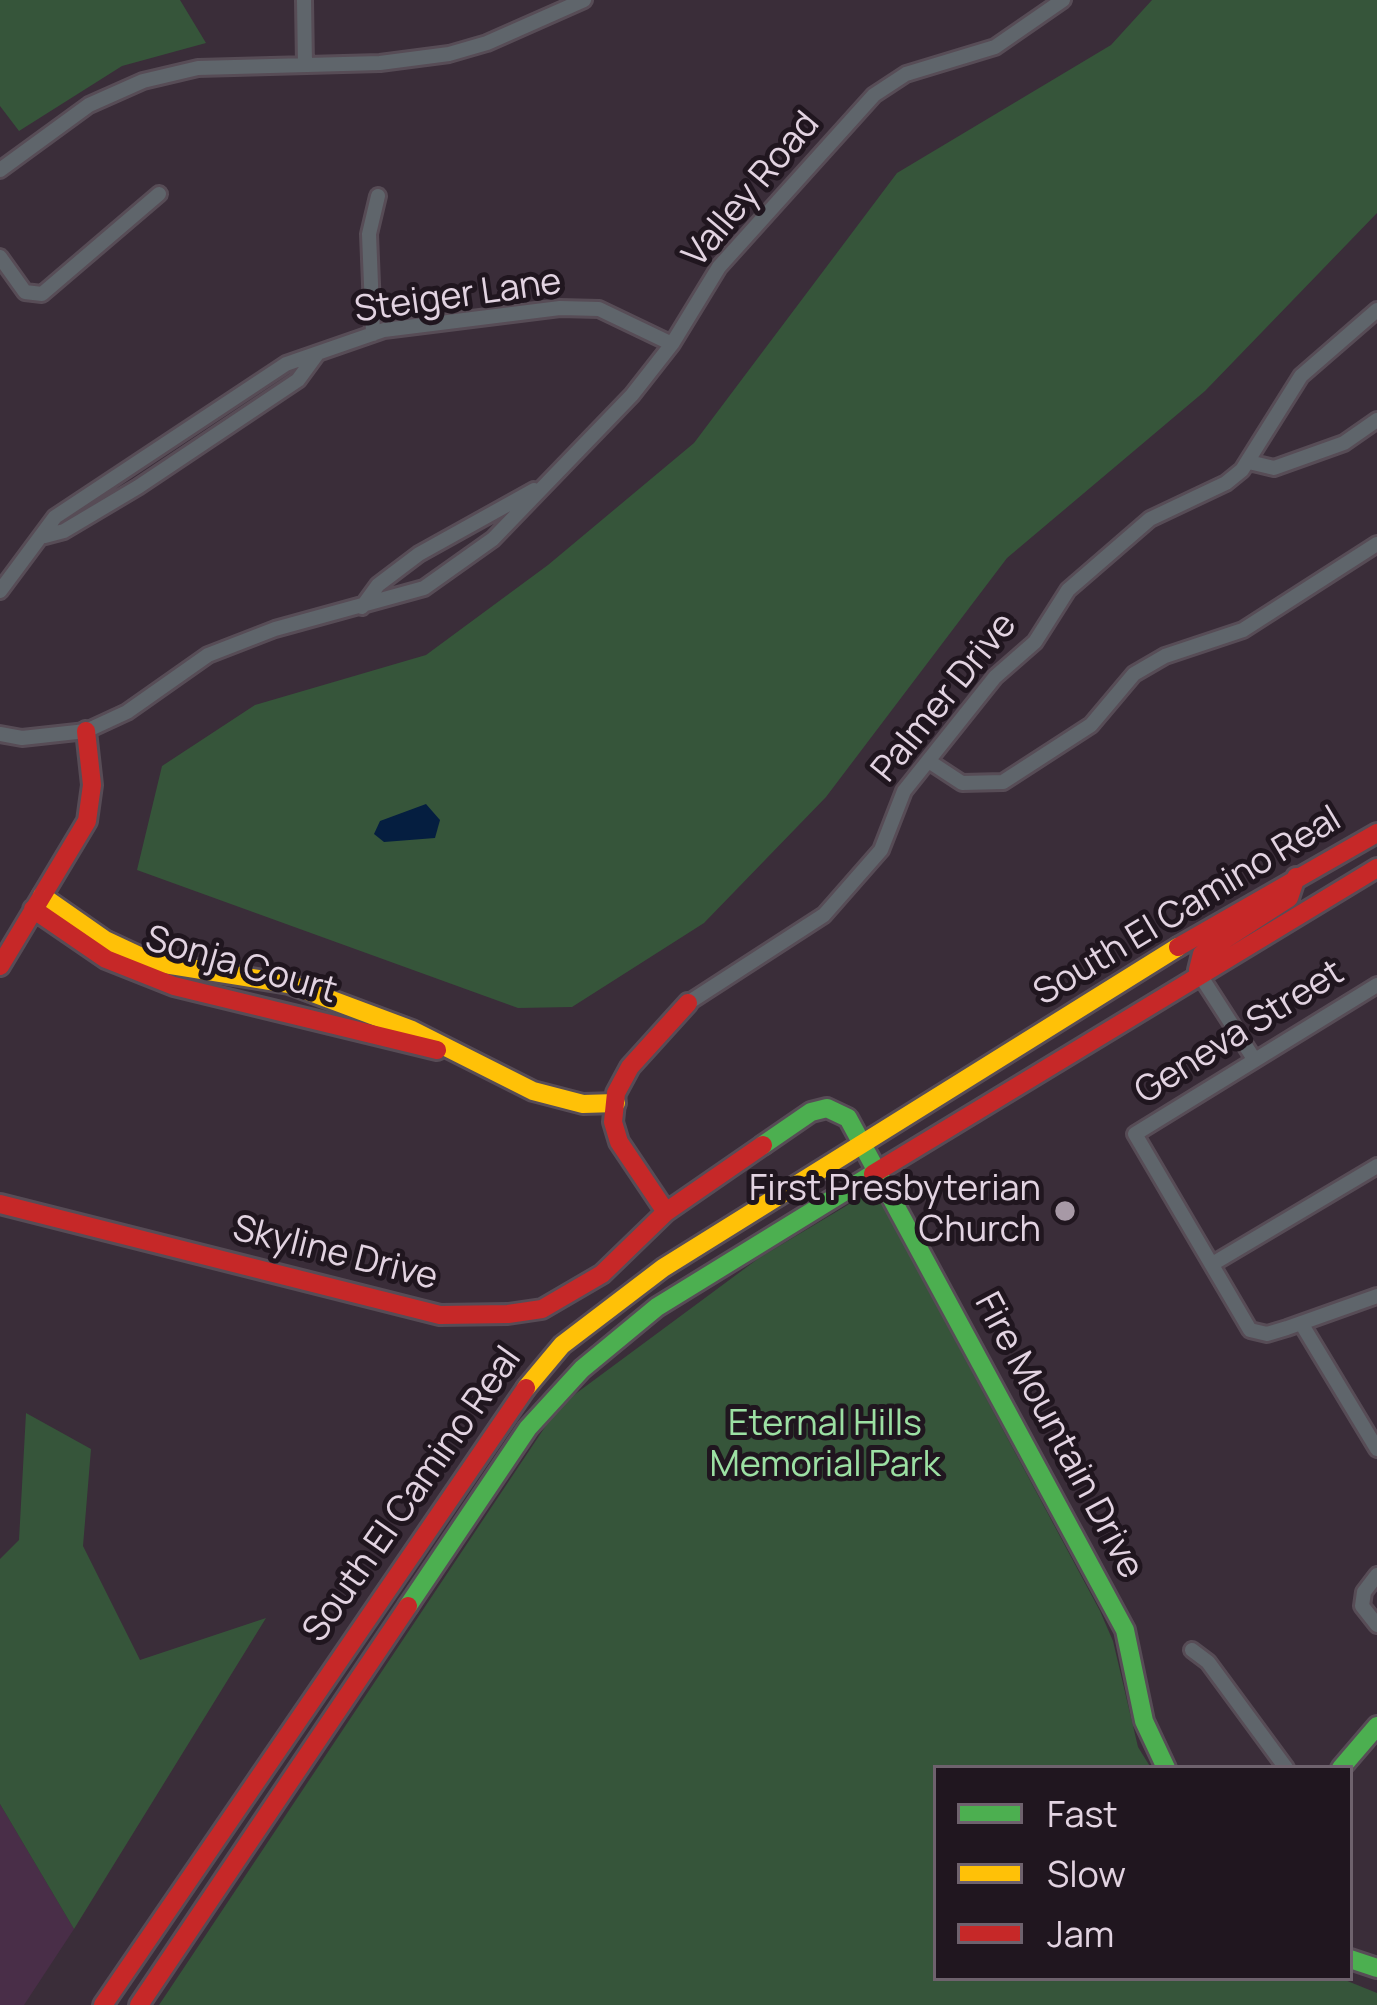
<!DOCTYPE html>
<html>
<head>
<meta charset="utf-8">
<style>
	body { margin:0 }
	#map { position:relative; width:1377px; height:2005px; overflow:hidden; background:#3a2d39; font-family:Manrope,sans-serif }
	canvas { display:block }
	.legend { position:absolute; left:933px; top:1765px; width:420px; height:216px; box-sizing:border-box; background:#20161f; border:3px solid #6e626d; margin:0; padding:15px 21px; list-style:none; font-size:36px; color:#e2d3e1 }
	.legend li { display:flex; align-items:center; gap:24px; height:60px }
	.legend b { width:60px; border:3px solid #6e626d }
</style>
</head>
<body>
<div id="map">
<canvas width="1377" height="2005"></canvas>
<ul class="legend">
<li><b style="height:15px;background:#4caf50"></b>Fast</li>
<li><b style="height:15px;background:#ffc107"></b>Slow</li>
<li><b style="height:15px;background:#c62828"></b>Jam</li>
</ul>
</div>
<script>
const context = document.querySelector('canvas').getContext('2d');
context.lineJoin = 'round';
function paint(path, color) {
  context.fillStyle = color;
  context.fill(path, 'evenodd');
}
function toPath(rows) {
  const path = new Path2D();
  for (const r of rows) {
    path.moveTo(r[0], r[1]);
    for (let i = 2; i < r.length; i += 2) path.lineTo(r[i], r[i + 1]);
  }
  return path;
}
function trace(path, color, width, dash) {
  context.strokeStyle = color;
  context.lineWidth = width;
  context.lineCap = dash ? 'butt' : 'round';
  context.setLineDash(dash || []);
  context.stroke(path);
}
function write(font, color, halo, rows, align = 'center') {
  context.font = font + ' Manrope,sans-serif';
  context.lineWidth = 10;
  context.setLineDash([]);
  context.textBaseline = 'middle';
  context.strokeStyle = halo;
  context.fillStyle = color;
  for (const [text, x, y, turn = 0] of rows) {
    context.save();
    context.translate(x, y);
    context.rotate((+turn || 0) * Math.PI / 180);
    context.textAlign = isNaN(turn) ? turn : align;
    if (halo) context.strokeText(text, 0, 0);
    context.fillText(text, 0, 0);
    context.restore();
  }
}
paint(toPath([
	[0,1804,74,1929,24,2005,0,2005]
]), '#492e48');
paint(toPath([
	[0,0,180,0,206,43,122,66,19,131,0,106],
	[1152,0,1377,0,1377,213,1205,391,1007,558,826,797,704,923,572,1007,518,1008,137,870,162,766,255,705,426,655,548,565,694,443,897,173,1111,45],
	[866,1194,880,1200,1100,1611,1113,1641,1138,1747,1151,1768,936,1768,936,1978,1340,1978,1377,1993,1377,2005,159,2005,559,1406,759,1258],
	[26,1413,91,1449,83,1546,140,1660,266,1618,74,1929,0,1804,0,1559,19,1540]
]), '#36553a');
paint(toPath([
	[426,804,440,820,435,838,384,842,374,834,380,821]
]), '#051e40');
const street = toPath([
	[304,0,305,65],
	[0,170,89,105,143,81,198,68,380,63,449,54,487,43,584,0],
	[0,257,25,292,42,294,159,194],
	[373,334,369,234,378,196],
	[1249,462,1274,468,1344,443,1377,420],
	[45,536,64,531,138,487,298,380,317,354],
	[0,591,55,517,286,364,384,330,560,308,599,309,672,344],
	[362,607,378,585,419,554,534,490],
	[0,734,22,738,86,731,127,712,208,655,275,629,424,588,493,539,632,395,672,344,719,267,874,95,906,74,995,47,1063,0],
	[930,762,962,783,1003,782,1091,725,1134,674,1165,656,1243,630,1377,544],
	[1198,972,1254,1059],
	[1377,985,1135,1134,1250,1330,1267,1334,1287,1328,1377,1296],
	[688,1003,824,915,881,850,904,791,995,677,1035,642,1068,590,1150,519,1226,483,1242,470,1301,376,1377,310],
	[1214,1263,1377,1166],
	[1301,1323,1377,1449],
	[1377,1575,1364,1592,1362,1606,1377,1625],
	[1192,1650,1208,1662,1286,1768]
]);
const fast = toPath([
	[763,1145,811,1112,827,1108,848,1118,1125,1630,1144,1721,1166,1768],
	[408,1606,528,1428,582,1369,657,1307,873,1174],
	[1341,1768,1377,1726],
	[1350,1959,1377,1968]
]);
const slow = toPath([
	[42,896,105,940,152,962,289,984,412,1030,533,1091,583,1104,616,1103],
	[526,1388,562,1345,663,1268,1178,947]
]);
const jam = toPath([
	[33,909,106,959,174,986,437,1050],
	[1178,947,1377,833],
	[0,966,87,821,92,785,86,731],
	[1198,970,1202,954,1289,898,1296,877],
	[873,1174,1377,868],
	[0,1204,440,1315,508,1314,542,1309,602,1274,666,1212,763,1145],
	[666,1212,619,1142,613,1122,616,1093,630,1067,688,1003],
	[103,2005,526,1388],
	[139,2005,408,1606]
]);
trace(street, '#574c56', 20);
trace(fast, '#574c56', 24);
trace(slow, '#574c56', 24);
trace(jam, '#574c56', 24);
trace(street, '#5f656b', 14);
trace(fast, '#4caf50', 18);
trace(slow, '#ffc107', 18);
trace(jam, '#c62828', 18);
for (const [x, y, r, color] of [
	[1065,1211,12,"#a799a6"]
]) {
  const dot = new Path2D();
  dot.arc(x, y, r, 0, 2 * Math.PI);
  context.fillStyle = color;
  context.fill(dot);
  trace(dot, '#20161f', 4.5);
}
write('36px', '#e2d3e1', '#20161f', [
	["Valley Road",752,190,-50],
	["Steiger Lane",458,297,-8],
	["Palmer Drive",945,698,-51],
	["South El Camino Real",1188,907,-31],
	["Sonja Court",241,966,16],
	["Geneva Street",1240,1033,-32],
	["Skyline Drive",335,1254,14],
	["Fire Mountain Drive",1058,1436,62],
	["South El Camino Real",413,1495,-55]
]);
write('36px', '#e2d3e1', '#20161f', [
	["First Presbyterian",1041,1190],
	["Church",1041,1231]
], 'right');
write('36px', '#9ce0a3', '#20161f', [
	["Eternal Hills",825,1425],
	["Memorial Park",825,1466]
]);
</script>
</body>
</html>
